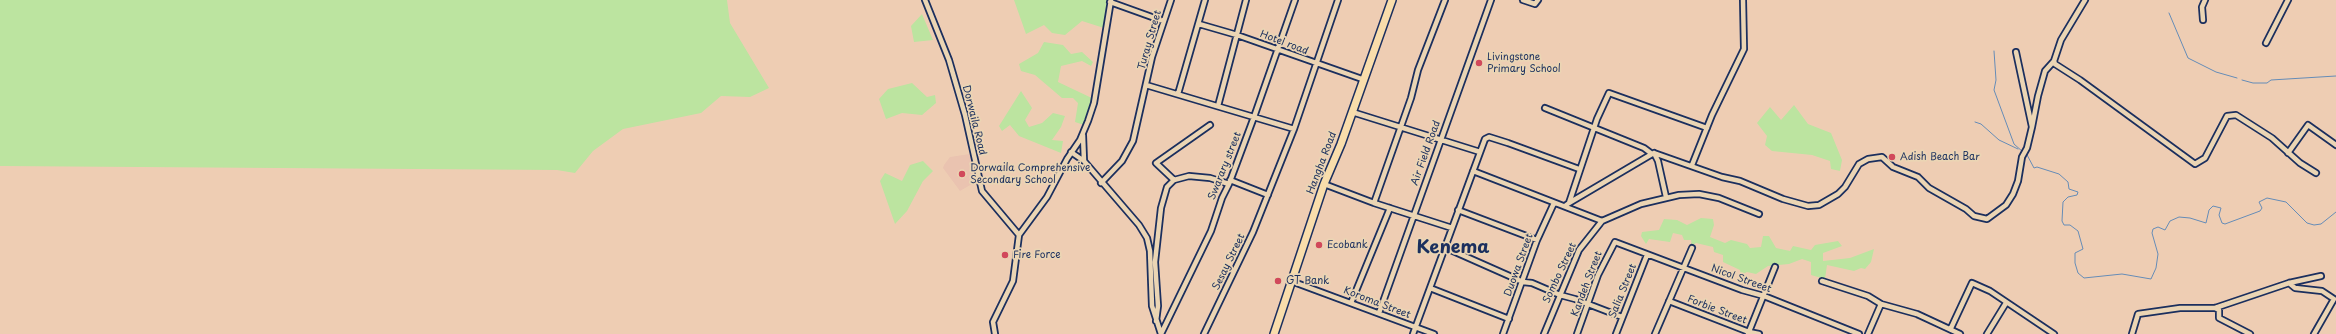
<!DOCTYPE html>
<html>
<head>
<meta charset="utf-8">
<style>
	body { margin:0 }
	canvas { display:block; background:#eecdb3 }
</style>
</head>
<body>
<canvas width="2336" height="334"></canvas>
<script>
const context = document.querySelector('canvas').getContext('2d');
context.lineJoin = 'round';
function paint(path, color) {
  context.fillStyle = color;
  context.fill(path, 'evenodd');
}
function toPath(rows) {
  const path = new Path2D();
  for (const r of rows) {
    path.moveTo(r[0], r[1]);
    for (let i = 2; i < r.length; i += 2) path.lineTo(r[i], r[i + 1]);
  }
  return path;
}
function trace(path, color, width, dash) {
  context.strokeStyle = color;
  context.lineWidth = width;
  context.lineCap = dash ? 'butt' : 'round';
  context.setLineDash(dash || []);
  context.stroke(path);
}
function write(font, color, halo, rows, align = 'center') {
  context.font = font + ' "Playpen Sans",sans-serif';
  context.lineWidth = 3.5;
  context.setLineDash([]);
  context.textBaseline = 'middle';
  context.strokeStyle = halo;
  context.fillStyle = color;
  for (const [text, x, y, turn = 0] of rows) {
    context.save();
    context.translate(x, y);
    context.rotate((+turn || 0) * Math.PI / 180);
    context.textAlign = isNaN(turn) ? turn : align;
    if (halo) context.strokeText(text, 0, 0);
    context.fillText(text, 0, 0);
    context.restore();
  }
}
paint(toPath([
	[970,154,977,181,960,191,943,168,944,165,950,157]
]), '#eac3b0');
paint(toPath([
	[0,0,727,0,730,23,769,88,750,97,721,96,701,113,623,129,593,151,575,173,557,170,0,166],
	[1014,0,1113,0,1104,28,1082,21,1065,35,1052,33,1044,25,1026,34],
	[922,14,933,40,914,42,911,26],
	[1044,42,1063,45,1071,54,1082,52,1093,62,1091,66,1082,61,1061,66,1058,82,1096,100,1084,125,1075,122,1078,103,1073,98,1062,98,1035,75,1021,71,1019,64,1038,53],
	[912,83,927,97,935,95,936,103,922,115,902,113,886,119,879,99,888,89],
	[1021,91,1032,108,1025,120,1029,127,1042,123,1053,113,1065,116,1061,127,1052,140,1063,141,1061,153,1019,136,1010,125,1002,131,999,126],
	[1794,105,1808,124,1831,133,1842,160,1840,171,1831,169,1830,161,1812,155,1772,151,1765,145,1767,136,1757,123,1770,107,1781,120],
	[923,161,933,171,923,181,907,211,895,224,880,181,885,173,902,181,910,165],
	[1701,218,1713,219,1714,225,1710,237,1725,243,1731,240,1747,244,1750,248,1761,247,1763,236,1769,236,1776,248,1790,251,1793,246,1811,250,1815,245,1838,241,1842,246,1823,253,1823,261,1850,258,1874,249,1871,262,1865,269,1861,268,1854,271,1827,265,1825,279,1811,275,1811,262,1802,259,1789,264,1768,266,1756,274,1747,272,1741,275,1740,270,1723,262,1723,255,1714,252,1713,247,1696,243,1692,246,1691,240,1684,240,1682,235,1673,233,1670,242,1649,239,1646,244,1641,236,1642,232,1659,230,1664,219,1677,220,1687,225]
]), '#bce4a0');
trace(toPath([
	[2169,13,2188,58,2216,72,2237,78],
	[1994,51,1996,80,1994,90,2014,144,2023,152],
	[2242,80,2253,83,2267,83,2271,80,2336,76],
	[1975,122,1981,124,1999,140,2018,149],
	[2026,153,2034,168,2037,167,2059,174,2068,182,2069,189,2078,192,2077,195,2068,197,2063,202,2062,221,2064,225,2070,225,2078,231,2083,249,2075,253,2075,263,2078,273,2084,278,2122,274,2151,279,2156,268,2158,254,2152,233,2153,229,2158,227,2165,230,2170,221,2179,217,2190,218,2206,223,2209,210,2213,206,2221,208,2219,215,2222,223,2225,224,2260,211,2262,208,2259,202,2267,198,2286,202,2307,223,2314,225,2321,224,2336,212]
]), '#658cb7', 1);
const minor = toPath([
	[925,0,949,60,965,115,982,191,1019,235],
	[1523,0,1535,4,1538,0],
	[1110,2,1163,21],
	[2203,20,2202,7,2205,0],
	[1199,24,1237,35,1362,79],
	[2266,43,2288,0],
	[2054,61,2055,64,2080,80,2195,164,2205,158,2227,116,2236,115,2272,138,2300,163,2316,173],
	[1146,85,1294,129],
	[1178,94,1205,0],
	[1218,106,1246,0],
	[1545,108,1644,148,1652,154,1654,153,1722,177,1740,181,1783,199,1808,206,1819,205,1838,194,1845,187,1859,164,1868,159,1882,157,1893,167,1918,177,1929,188,1966,209,1974,216,1987,219,2006,205,2013,194,2018,181,2022,157,2027,148,2032,127,2016,52],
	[1352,112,1480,152],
	[2032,127,2038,96,2045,71,2054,61,2061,40,2085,0],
	[1083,135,1084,161],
	[1071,152,1084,161,1139,225,1147,238,1150,251,1152,306,1161,334],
	[1654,153,1658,161,1666,197],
	[2288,153,2308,125,2336,145],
	[1692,165,1712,115,1744,49,1743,0],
	[1473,171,1602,221],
	[1174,180,1156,163,1210,125],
	[1230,180,1268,195],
	[1101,183,1122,161,1133,141,1152,57,1171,0],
	[1324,184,1374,203,1452,228],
	[1374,203,1411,98,1418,70,1445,0],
	[1569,203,1652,154],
	[1565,206,1569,203,1597,119,1609,93,1707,128],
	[1458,210,1537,240],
	[1444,247,1523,282,1532,283,1560,295,1575,299,1622,317],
	[1291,281,1434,334],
	[1822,281,1868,296,1881,304,1917,314,1960,334],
	[2289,283,2295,288,2322,291,2334,299,2314,334],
	[1430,288,1509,319],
	[1669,301,1749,332,1759,334],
	[1351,303,1390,208],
	[2215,308,2219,310,2219,318,2250,334],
	[1379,313,1491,0],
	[1156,321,1158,306,1155,262,1161,208,1167,187,1174,180,1189,176,1210,178,1229,184],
	[1951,328,1972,283,1990,291,2054,334],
	[995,334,993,322,1013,281,1019,235,1047,197,1067,159,1080,140,1088,121,1094,103,1111,0],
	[1161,334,1211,231,1222,198,1229,184,1254,117,1295,0],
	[1204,334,1253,232,1294,129,1338,0],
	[1413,334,1485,139,1489,137,1508,143,1579,169],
	[1503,334,1537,240,1554,203],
	[1544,334,1579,250,1602,221,1641,204,1679,195,1699,194,1719,198,1759,214],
	[1577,334,1598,275,1615,242,1742,290,1764,296,1859,334],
	[1616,334,1647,255],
	[1655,334,1692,248],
	[1748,334,1775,267],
	[1868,334,1881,304],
	[1987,334,2006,303],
	[2132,334,2138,314,2180,308,2215,308,2289,283,2321,276]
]);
const trunk = toPath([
	[1274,334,1324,184,1341,144,1392,0]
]);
trace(minor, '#1b2f5e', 8);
trace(trunk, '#1b2f5e', 10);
trace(minor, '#ebd5b4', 4.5);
trace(trunk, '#f9ddab', 7);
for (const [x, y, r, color] of [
	[1479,63,4,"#d1495b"],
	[1892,157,4,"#d1495b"],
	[962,174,4,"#d1495b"],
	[1319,245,4,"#d1495b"],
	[1005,255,4,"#d1495b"],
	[1278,281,4,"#d1495b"]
]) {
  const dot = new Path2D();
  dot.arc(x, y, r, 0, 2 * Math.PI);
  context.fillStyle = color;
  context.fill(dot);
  trace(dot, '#ebd5b4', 1.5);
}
write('10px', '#1b2f5e', '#ebd5b4', [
	["Turay Street",1150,40,-74],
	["Hotel road",1284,43,21],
	["Dorwaila Road",974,120,76],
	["Air Field Road",1426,153,-70],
	["Hangha Road",1322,163,-69],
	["Swarary street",1225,166,-68],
	["Sesay Street",1229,262,-64],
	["Duowa Street",1519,265,-70],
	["Sombo Street",1560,273,-65],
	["Nicol Streeet",1741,279,20],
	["Kandeh Street",1587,284,-69],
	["Salia Street",1623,291,-68],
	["Koroma Street",1377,303,21],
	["Forbie Street",1717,310,21]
]);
write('10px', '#1b2f5e', '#ebd5b4', [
	["Livingstone",1487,57],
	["Primary School",1487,69],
	["Adish Beach Bar",1900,157],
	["Dorwaila Comprehensive",970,168],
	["Secondary School",970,180],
	["Ecobank",1327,245],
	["Fire Force",1013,255],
	["GT Bank",1286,281]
], 'left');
write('bold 18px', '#1b2f5e', '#ebd5b4', [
	["Kenema",1453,248]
]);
</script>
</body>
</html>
